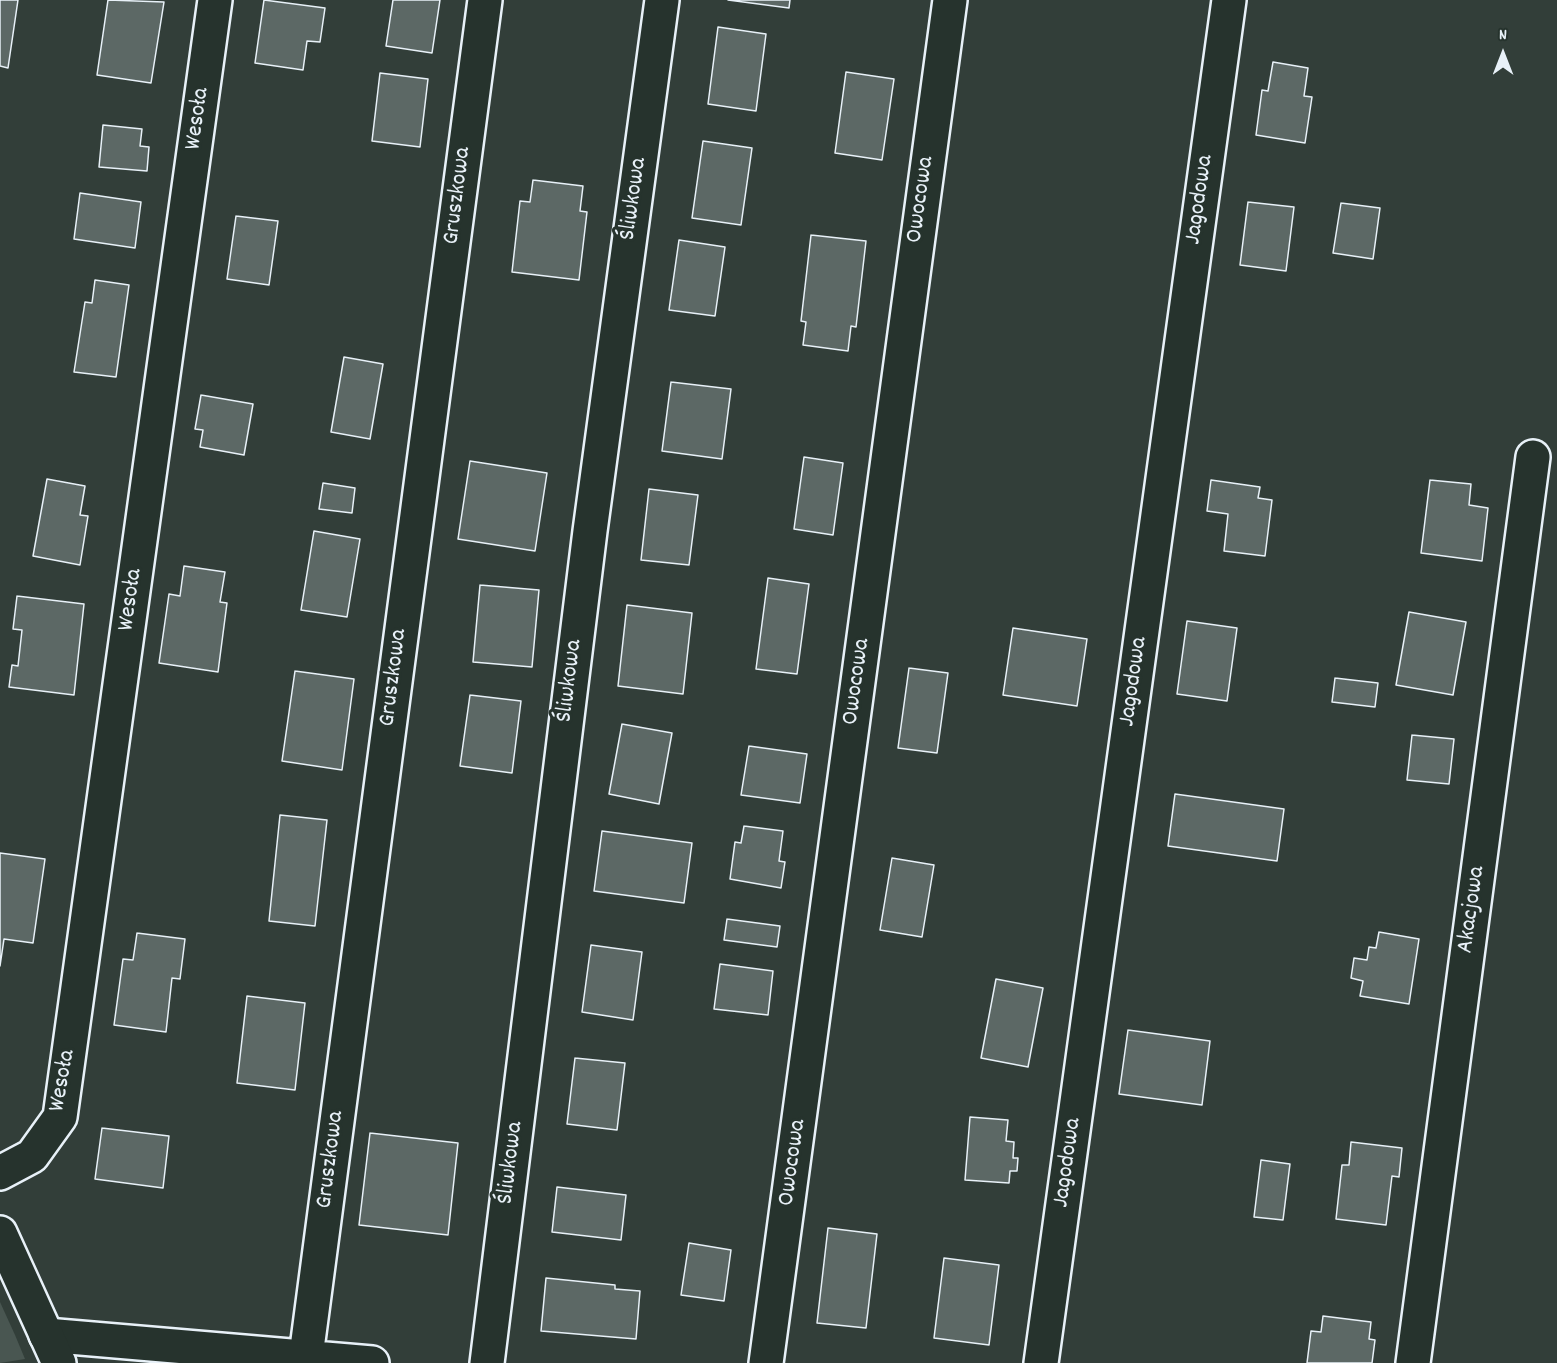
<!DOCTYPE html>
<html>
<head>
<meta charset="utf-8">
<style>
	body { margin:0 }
	#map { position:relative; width:1557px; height:1363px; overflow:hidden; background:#323e39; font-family:Dekko,sans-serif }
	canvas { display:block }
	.north { position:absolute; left:1473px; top:24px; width:60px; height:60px; -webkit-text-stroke:4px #26332d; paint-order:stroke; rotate:0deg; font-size:16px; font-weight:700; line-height:24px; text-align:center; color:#e8f1f8 }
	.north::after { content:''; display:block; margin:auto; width:21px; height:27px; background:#e8f1f8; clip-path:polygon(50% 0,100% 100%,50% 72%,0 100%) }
</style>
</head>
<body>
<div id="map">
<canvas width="1557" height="1363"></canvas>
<div class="north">N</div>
</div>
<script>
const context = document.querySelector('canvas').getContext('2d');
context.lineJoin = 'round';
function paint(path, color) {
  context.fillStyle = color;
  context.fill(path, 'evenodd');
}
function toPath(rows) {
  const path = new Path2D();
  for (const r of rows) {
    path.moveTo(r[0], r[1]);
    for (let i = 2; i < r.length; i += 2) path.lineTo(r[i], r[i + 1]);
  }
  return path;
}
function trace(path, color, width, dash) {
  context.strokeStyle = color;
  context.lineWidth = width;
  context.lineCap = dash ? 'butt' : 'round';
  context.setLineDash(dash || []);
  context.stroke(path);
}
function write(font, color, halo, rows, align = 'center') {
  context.font = font + ' Dekko,sans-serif';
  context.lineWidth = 6;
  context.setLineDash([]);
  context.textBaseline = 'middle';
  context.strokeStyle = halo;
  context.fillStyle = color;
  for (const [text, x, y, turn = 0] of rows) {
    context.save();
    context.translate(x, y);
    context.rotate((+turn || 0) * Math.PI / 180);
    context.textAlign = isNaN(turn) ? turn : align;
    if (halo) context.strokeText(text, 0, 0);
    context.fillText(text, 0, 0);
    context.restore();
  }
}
paint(toPath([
	[0,1302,15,1335,25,1359,0,1363]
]), '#495651');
const building = toPath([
	[0,0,18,0,8,68,0,66,0,0],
	[108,0,164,2,151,83,97,75,108,0],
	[264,0,325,8,320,42,307,41,303,70,255,63,264,0],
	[393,0,440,0,432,53,386,46,393,0],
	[728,0,790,0,789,8,728,0],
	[718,27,766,34,756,111,708,104,718,27],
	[1273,62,1308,68,1304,96,1312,97,1305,143,1256,135,1262,90,1268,91,1273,62],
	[846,72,894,79,882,160,835,153,846,72],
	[380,73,428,79,420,147,372,141,380,73],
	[103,125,142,129,140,146,149,147,147,171,99,167,103,125],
	[703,141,752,148,741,225,692,218,703,141],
	[533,180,583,186,580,211,587,212,579,280,512,272,520,201,530,202,533,180],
	[80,193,141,202,135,248,74,239,80,193],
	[1248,202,1294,207,1286,271,1240,265,1248,202],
	[1341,203,1380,208,1373,259,1333,253,1341,203],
	[236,216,278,221,269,285,227,279,236,216],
	[811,235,866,241,856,327,851,326,848,351,803,345,806,322,801,321,811,235],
	[679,240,725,247,715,316,669,310,679,240],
	[95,280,129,285,116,377,74,372,85,302,92,303,95,280],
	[344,357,383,364,370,439,331,432,344,357],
	[671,382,731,389,722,459,662,451,671,382],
	[201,395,253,404,244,455,200,447,203,430,195,429,201,395],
	[804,457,843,463,833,535,794,529,804,457],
	[470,461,547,473,535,551,458,539,470,461],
	[47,479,85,486,80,515,88,516,80,565,33,556,47,479],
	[1211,480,1260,487,1258,498,1272,500,1265,556,1224,551,1228,514,1207,511,1211,480],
	[1430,480,1471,484,1469,505,1488,508,1482,561,1421,553,1430,480],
	[323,483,355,488,352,513,319,509,323,483],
	[649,489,698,495,689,565,641,560,649,489],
	[314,531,360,539,347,617,301,610,314,531],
	[184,566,225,572,220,602,227,603,218,672,159,663,169,594,180,596,184,566],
	[768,578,809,584,797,674,756,669,768,578],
	[480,585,539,590,532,667,473,662,480,585],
	[17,596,84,604,74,695,9,687,12,665,18,666,22,630,13,629,17,596],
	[627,605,692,613,683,694,618,686,627,605],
	[1409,612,1466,622,1453,695,1396,685,1409,612],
	[1187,621,1237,628,1227,701,1177,694,1187,621],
	[1013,628,1087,639,1077,706,1003,695,1013,628],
	[909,668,948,673,937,753,898,748,909,668],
	[295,671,354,679,342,770,282,761,295,671],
	[1335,678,1378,683,1375,707,1332,702,1335,678],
	[470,695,521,701,512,773,460,766,470,695],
	[622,724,672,733,659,804,609,794,622,724],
	[1412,735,1454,739,1449,784,1407,780,1412,735],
	[749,746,807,754,800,803,741,795,749,746],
	[1175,794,1284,809,1277,861,1168,846,1175,794],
	[280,815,327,820,315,926,269,921,280,815],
	[744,826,783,831,779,861,785,862,781,888,730,879,735,842,741,843,744,826],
	[602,831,692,843,684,903,594,891,602,831],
	[0,853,45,859,33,943,4,939,0,966,0,853],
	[892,858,934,865,922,937,880,930,892,858],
	[727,919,780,926,777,947,724,940,727,919],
	[1379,932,1419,939,1409,1004,1360,996,1363,981,1351,978,1354,958,1367,960,1369,947,1376,948,1379,932],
	[137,933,185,939,180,979,172,978,166,1032,114,1025,123,959,133,960,137,933],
	[591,945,642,952,633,1020,582,1012,591,945],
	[720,964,773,971,768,1015,714,1009,720,964],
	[996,979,1043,988,1028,1067,981,1058,996,979],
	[247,996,305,1003,295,1090,237,1083,247,996],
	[1128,1030,1210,1041,1202,1105,1119,1094,1128,1030],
	[575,1058,625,1063,617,1130,567,1124,575,1058],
	[970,1117,1008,1120,1006,1141,1014,1142,1013,1158,1018,1158,1017,1171,1010,1171,1009,1183,965,1180,970,1117],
	[102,1128,169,1136,163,1188,95,1179,102,1128],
	[370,1133,458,1143,448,1235,359,1225,370,1133],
	[1351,1142,1402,1148,1399,1177,1392,1176,1386,1225,1336,1219,1342,1165,1349,1165,1351,1142],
	[1261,1160,1290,1164,1283,1220,1254,1217,1261,1160],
	[557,1187,626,1195,621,1240,552,1232,557,1187],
	[828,1228,877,1234,866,1328,817,1323,828,1228],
	[689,1243,731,1250,724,1301,681,1295,689,1243],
	[944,1258,999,1265,989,1345,934,1338,944,1258],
	[546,1278,615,1285,615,1289,640,1291,636,1339,541,1331,546,1278],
	[1323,1316,1371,1322,1369,1339,1375,1340,1372,1363,1307,1363,1311,1331,1321,1332,1323,1316]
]);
paint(building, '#5c6865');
trace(building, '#e8f1f8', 1.5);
const street = toPath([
	[0,1173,32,1156,60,1117,215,0],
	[46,1335,372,1363],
	[306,1356,485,0],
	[487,1363,590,531,662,0],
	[766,1363,950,0],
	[1041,1363,1229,0],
	[1413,1363,1533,457]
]);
const secondary = toPath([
	[0,1233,59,1363]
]);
trace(street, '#e8f1f8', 38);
trace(secondary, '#e8f1f8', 38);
trace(street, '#26332d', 33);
trace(secondary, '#26332d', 33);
write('24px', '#e8f1f8', '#26332d', [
	["Wesoła",199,119,-82],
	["Gruszkowa",459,196,-83],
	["Śliwkowa",635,199,-82],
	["Owocowa",922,200,-82],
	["Jagodowa",1201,200,-82],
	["Wesoła",132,600,-82],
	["Gruszkowa",395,678,-83],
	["Śliwkowa",571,681,-83],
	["Owocowa",858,682,-82],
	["Jagodowa",1135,682,-82],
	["Akacjowa",1473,910,-82],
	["Wesoła",64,1081,-80],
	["Gruszkowa",332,1160,-83],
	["Śliwkowa",512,1163,-83],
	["Owocowa",794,1163,-82],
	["Jagodowa",1069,1163,-82]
]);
</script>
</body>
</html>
